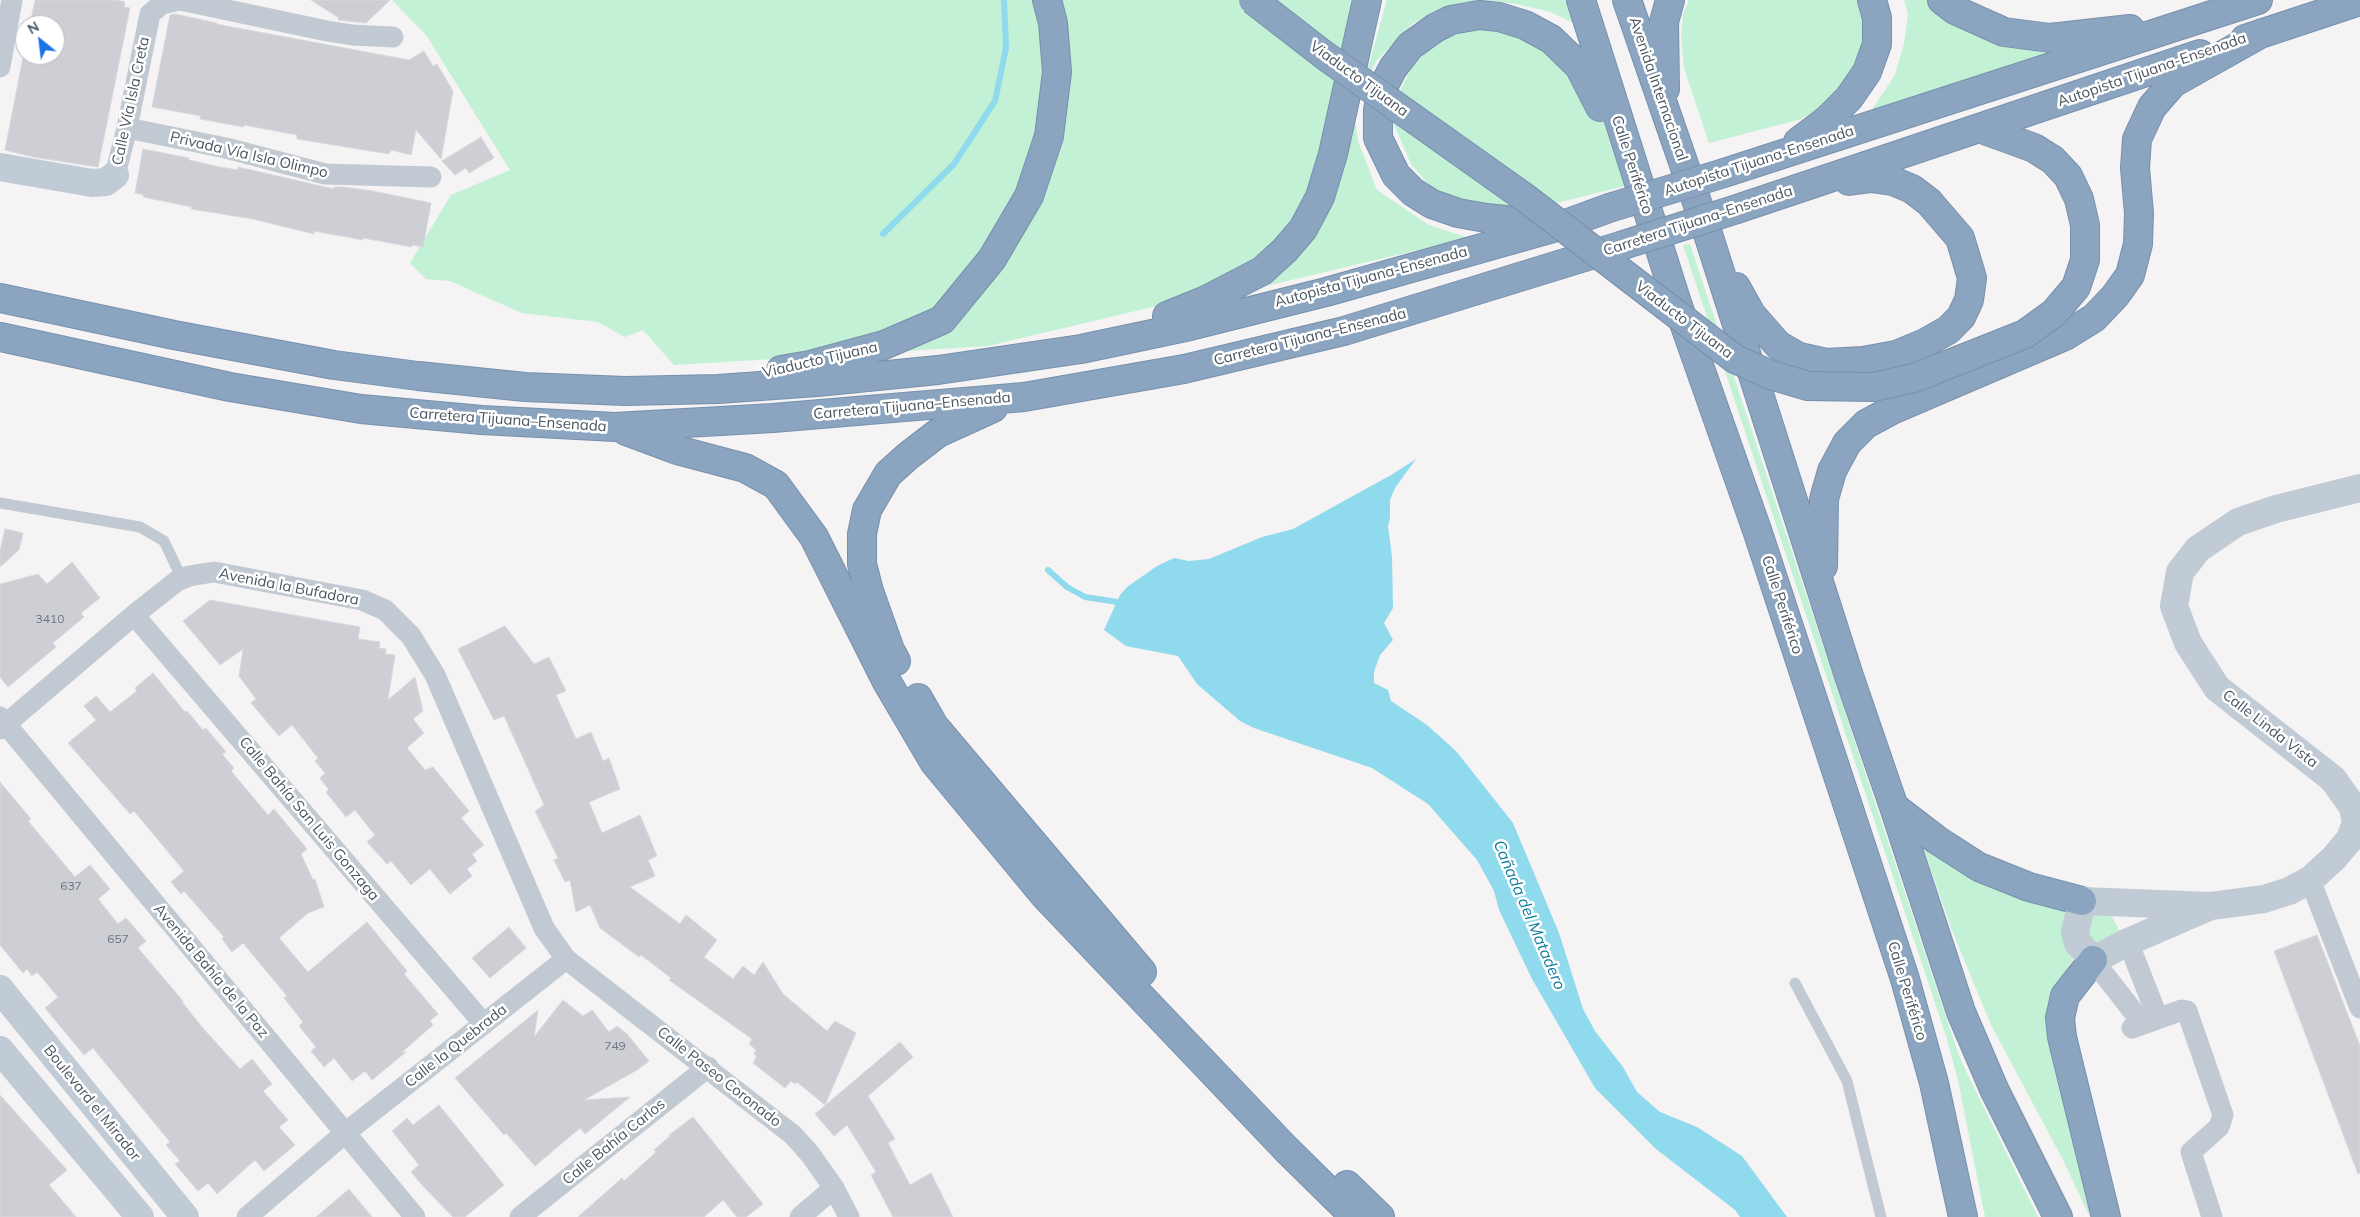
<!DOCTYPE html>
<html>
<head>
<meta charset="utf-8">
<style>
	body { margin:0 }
	#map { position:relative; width:2360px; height:1217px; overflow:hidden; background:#f5f3f3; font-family:Mulish,sans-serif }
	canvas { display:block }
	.north { position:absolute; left:15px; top:15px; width:50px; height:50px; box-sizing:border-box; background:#fff; border:1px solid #b7bbc0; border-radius:50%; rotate:331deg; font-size:14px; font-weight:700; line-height:20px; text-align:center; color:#4a5661 }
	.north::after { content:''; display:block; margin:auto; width:18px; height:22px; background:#1a73e8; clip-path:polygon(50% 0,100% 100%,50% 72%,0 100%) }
</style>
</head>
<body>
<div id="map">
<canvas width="2360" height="1217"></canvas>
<div class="north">N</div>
</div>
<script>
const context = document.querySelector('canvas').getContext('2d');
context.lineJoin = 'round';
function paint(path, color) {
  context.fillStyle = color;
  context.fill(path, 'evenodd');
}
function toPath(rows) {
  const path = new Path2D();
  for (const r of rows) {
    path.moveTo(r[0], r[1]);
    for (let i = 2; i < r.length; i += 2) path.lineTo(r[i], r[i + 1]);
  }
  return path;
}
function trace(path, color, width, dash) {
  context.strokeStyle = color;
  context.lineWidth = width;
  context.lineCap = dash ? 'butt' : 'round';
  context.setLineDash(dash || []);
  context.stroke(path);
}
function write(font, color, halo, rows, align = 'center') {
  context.font = font + ' Mulish,sans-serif';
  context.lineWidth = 5;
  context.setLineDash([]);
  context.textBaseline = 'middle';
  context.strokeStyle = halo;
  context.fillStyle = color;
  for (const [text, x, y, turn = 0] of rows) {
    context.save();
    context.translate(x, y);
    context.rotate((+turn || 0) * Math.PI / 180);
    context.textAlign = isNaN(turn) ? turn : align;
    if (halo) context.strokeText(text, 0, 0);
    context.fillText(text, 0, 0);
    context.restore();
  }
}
paint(toPath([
	[392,0,1351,0,1317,187,1284,244,1182,300,988,346,674,365,643,330,625,337,598,322,522,313,450,281,426,279,410,263,451,195,510,170,426,35],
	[1387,0,1587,0,1575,24,1551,12,1516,4,1492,1,1462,2,1413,23,1376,61,1362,92,1355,120,1358,141,1377,190,1429,225,1469,238,1266,286,1300,250,1342,160],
	[1689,0,1863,0,1865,52,1831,103,1798,120,1709,143,1684,68,1681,37,1683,14],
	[1904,0,1945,0,2006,38,2055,52,1871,111,1895,75,1904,44,1908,14],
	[1487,24,1520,29,1591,80,1633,184,1528,210,1461,207,1433,190,1411,164,1394,125,1396,99,1412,67,1431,46,1449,33],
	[1690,244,1956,1047,1963,1065,2038,1217,1985,1217,1958,1080,1946,1036,1683,245],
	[1923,847,2073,910,2070,951,2073,959,2059,982,2098,1217,2090,1217,2061,1156,1991,1025,1953,933],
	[2091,913,2110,913,2119,930,2118,935,2090,948,2088,917]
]), '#c3f1d5');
paint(toPath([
	[1416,459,1395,488,1390,500,1390,518,1388,526,1392,557,1393,608,1384,623,1393,640,1380,655,1374,672,1374,683,1388,690,1391,701,1427,725,1456,751,1513,823,1559,933,1583,1009,1595,1031,1623,1067,1637,1092,1660,1112,1697,1127,1742,1156,1787,1217,1740,1217,1735,1210,1656,1149,1595,1088,1532,979,1499,910,1494,891,1477,860,1428,804,1372,768,1254,728,1240,721,1197,684,1178,656,1126,646,1104,630,1120,595,1127,587,1157,566,1174,558,1189,561,1209,559,1262,537,1293,529,1391,475]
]), '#90daee');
trace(toPath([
	[883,234,954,164,995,101,1006,48,1004,0],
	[1048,570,1067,587,1085,597,1124,603]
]), '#90daee', 6);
const building = toPath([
	[35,0,116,0,125,2,124,7,130,8,98,167,33,157,5,150,25,47,25,55,55,55,55,25,30,25,35,0],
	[311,0,390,0,366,23,338,20,339,18,311,0],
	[175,14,217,23,216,24,409,60,424,51,433,66,437,64,453,91,441,159,416,130,411,155,391,150,389,154,297,139,297,135,244,125,244,127,200,119,201,116,152,107,170,15,175,14],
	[481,137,494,158,469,173,466,168,455,175,442,161,481,137],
	[143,149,189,158,189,160,215,166,238,170,238,167,334,189,334,187,343,187,373,191,431,203,423,247,412,245,412,247,363,238,363,240,314,231,314,234,253,219,191,209,192,207,143,197,144,195,135,193,143,149],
	[5,529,23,533,19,550,0,567,0,551,5,529],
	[72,562,100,598,81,613,84,617,53,643,56,647,8,687,0,677,0,584,38,574,47,584,72,562],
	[210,600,360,627,358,639,380,642,379,648,386,649,385,654,395,655,388,700,415,677,423,711,413,719,424,733,407,748,425,770,433,767,469,811,461,818,484,845,472,854,477,861,467,869,472,876,450,894,430,869,411,885,391,861,387,864,367,842,375,835,355,810,346,817,326,792,329,790,320,778,325,773,315,761,318,758,292,725,279,736,251,703,256,699,239,676,243,649,220,665,183,621,210,600],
	[505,626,534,664,549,657,566,691,556,695,576,739,591,732,603,761,609,758,620,789,589,802,602,833,640,815,657,856,648,860,655,876,630,887,680,924,686,915,717,940,704,957,733,979,743,966,754,975,763,962,783,994,827,1031,835,1021,856,1033,825,1105,797,1082,795,1084,791,1081,785,1088,753,1063,757,1056,754,1054,756,1050,749,1044,752,1039,669,980,671,978,641,955,639,957,600,928,590,905,576,912,570,880,565,882,554,860,558,858,535,811,544,805,525,762,504,716,494,720,458,649,505,626],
	[153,673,185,712,187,711,203,730,206,728,226,752,222,754,234,768,231,771,268,815,274,809,307,849,301,854,313,880,315,879,324,907,308,913,279,938,308,972,367,922,407,971,404,974,438,1014,430,1021,433,1025,402,1052,406,1052,372,1080,365,1071,352,1081,334,1058,324,1067,311,1051,316,1047,299,1026,303,1022,284,998,287,996,243,943,232,952,222,939,224,937,184,891,181,894,171,882,184,871,134,811,130,814,68,743,96,720,84,706,96,696,110,712,137,691,135,688,153,673],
	[0,782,31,819,28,821,75,877,90,865,110,889,98,899,118,924,126,918,146,941,138,948,183,1001,182,1002,202,1027,240,1069,252,1059,272,1084,263,1091,288,1120,279,1127,295,1145,264,1171,255,1160,217,1194,208,1183,198,1191,175,1164,180,1161,166,1145,170,1142,93,1048,84,1055,45,1008,58,997,37,972,32,976,27,969,23,973,0,945,0,782],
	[509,927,526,948,490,978,472,958,509,927],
	[2317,935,2360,1046,2360,1173,2358,1174,2274,951,2317,935],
	[563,1000,583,1016,592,1010,609,1032,617,1026,627,1034,649,1061,637,1070,584,1100,630,1097,585,1134,580,1128,535,1166,506,1133,504,1135,455,1078,538,1010,534,1037,563,1000],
	[900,1042,913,1057,868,1096,895,1139,888,1143,910,1185,931,1173,953,1217,893,1217,871,1175,876,1172,847,1125,834,1136,815,1114,900,1042],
	[0,1095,67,1170,49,1185,76,1217,0,1217,0,1095],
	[439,1105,504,1185,465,1217,453,1217,423,1186,411,1172,419,1165,392,1131,407,1118,413,1125,439,1105],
	[693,1117,763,1204,746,1217,737,1217,723,1200,704,1217,578,1217,622,1178,624,1181,656,1152,654,1150,670,1136,669,1135,693,1117],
	[349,1189,372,1217,316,1217,349,1189]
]);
paint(building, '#cdcfd5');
trace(building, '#d7d9de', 1);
const highway = toPath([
	[1581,0,1677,303,1757,530,1905,979,1934,1083,1963,1217],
	[1627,0,1708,234,1849,676,1894,807,1961,1012,1994,1089,2058,1217],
	[1942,0,1955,10,2004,32,2050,38,2130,29],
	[2245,39,2360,1],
	[1665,89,1664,22,1670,0],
	[1979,128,2034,148,2053,160,2068,176,2079,199,2085,225],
	[1798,142,1827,120,1849,98,1867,72,1877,44,1877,18,1872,0],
	[1724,173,2258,0],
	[1737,209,2200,54],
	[1544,224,1486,218,1458,213,1432,204,1413,192,1396,175,1378,138,1378,110,1382,89,1393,68,1410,46,1435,28,1451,20,1479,15,1499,17,1525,25,1551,39,1579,66,1600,107],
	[1736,287,1751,314,1778,345,1799,357,1826,363,1863,361,1896,355,1925,343,1948,330,1961,317,1969,300,1972,278,1960,238,1929,202,1912,189,1893,181,1871,178,1849,181],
	[0,298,174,335,334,365,418,376,525,387,625,391,718,389,817,382,938,370,1081,349,1190,326,1326,292,1560,226,1609,208],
	[1167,316,1204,301,1262,271,1285,250,1303,229,1320,197,1333,154,1367,0],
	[0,337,230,387,361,409,482,420,615,427,773,418,1024,397,1184,369,1344,331,1617,247],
	[781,370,810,365,884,345,942,320,992,259,1029,196,1049,136,1057,72,1053,23,1047,0],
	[626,431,677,450,745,468,776,485,814,537,887,682,934,762,1045,896,1286,1149,1355,1217],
	[1823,566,1824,499,1832,471,1847,443,1866,424,1892,410,2065,336,2094,318,2115,296,2130,275,2138,244,2139,213,2135,168,2137,139,2152,107,2173,83,2262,33],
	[896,661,890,650,869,591,862,564,862,534,867,510,888,474,908,456,938,433,993,408],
	[918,698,934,726,1142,972],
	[1894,807,1937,840,1979,867,2029,887,2082,901],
	[2093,960,2065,996,2060,1018,2062,1037,2106,1217],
	[1347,1185,1380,1217]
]);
trace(highway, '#7690ad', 30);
trace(toPath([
	[0,503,140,527,164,541,182,579],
	[1795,983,1847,1081,1881,1217]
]), '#c1cad2', 11);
trace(toPath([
	[180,0,327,31,352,35,393,37],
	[0,67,12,0],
	[127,128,226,148,325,174,431,177],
	[115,175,127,128,150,14,162,4,179,0],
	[134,615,484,1024],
	[0,717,415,1217],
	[0,729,134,615,177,581,189,576,214,572,362,600,385,610,411,636,435,675,544,928,566,959,793,1135,810,1154,834,1188,849,1217],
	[2310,880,2360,1008],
	[2128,942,2158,1018],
	[2093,960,2143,1024],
	[2132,1028,2182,1010,2187,1011,2223,1115,2219,1127,2191,1152,2212,1217],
	[247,1217,345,1133,566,959],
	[520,1217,708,1067],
	[800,1217,834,1188]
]), '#c1cad2', 21);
trace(toPath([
	[0,167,92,183,106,182,115,175],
	[2211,906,2128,942,2093,960,2078,943,2075,932,2082,901,2211,906,2264,899,2289,891,2310,880,2334,858,2350,839,2356,823,2353,807,2333,779,2217,688,2188,643,2174,606,2180,572,2198,549,2238,522,2276,509,2360,488],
	[0,989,185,1217],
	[0,1050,140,1217]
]), '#c1cbd6', 28);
trace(highway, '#8ba5c1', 28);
const highwayBridge = toPath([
	[1253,0,1324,55,1524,197,1735,359,1771,375,1808,386,1873,387,1914,378,2025,334,2054,313,2076,287,2085,260,2085,225],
	[1609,208,1724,173],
	[1620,246,1737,209]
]);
trace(highwayBridge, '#7690ad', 30, []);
trace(highwayBridge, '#8ba5c1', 28);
write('12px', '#6b747e', null, [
	["3410",50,619],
	["637",71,886],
	["657",118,939],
	["749",615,1046]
]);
write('15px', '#4a5661', '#fff', [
	["Autopista Tijuana-Ensenada",2152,70,-19],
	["Viaducto Tijuana",1359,79,36],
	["Avenida Internacional",1658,89,71],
	["Calle Vía Isla Creta",131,101,-78],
	["Privada Vía Isla Olimpo",249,155,13],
	["Autopista Tijuana-Ensenada",1759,161,-18],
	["Calle Periférico",1632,165,72],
	["Carretera Tijuana–Ensenada",1698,221,-18],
	["Autopista Tijuana-Ensenada",1371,277,-15],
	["Viaducto Tijuana",1684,320,37],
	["Carretera Tijuana–Ensenada",1310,337,-14],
	["Viaducto Tijuana",820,360,-13],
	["Carretera Tijuana–Ensenada",912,406,-5],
	["Carretera Tijuana–Ensenada",508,420,4],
	["Avenida la Bufadora",289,587,11],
	["Calle Periférico",1782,605,72],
	["Calle Linda Vista",2270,729,38],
	["Calle Bahía San Luis Gonzaga",309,819,50],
	["Avenida Bahía de la Paz",211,971,50],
	["Calle Periférico",1907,991,73],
	["Calle la Quebrada",456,1046,-38],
	["Calle Paseo Coronado",719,1077,38],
	["Boulevard el Mirador",92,1103,51],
	["Calle Bahía Carlos",614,1142,-39]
]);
write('italic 16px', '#0c7c9b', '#fff', [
	["Cañada del Matadero",1529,915,67]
]);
</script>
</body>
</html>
